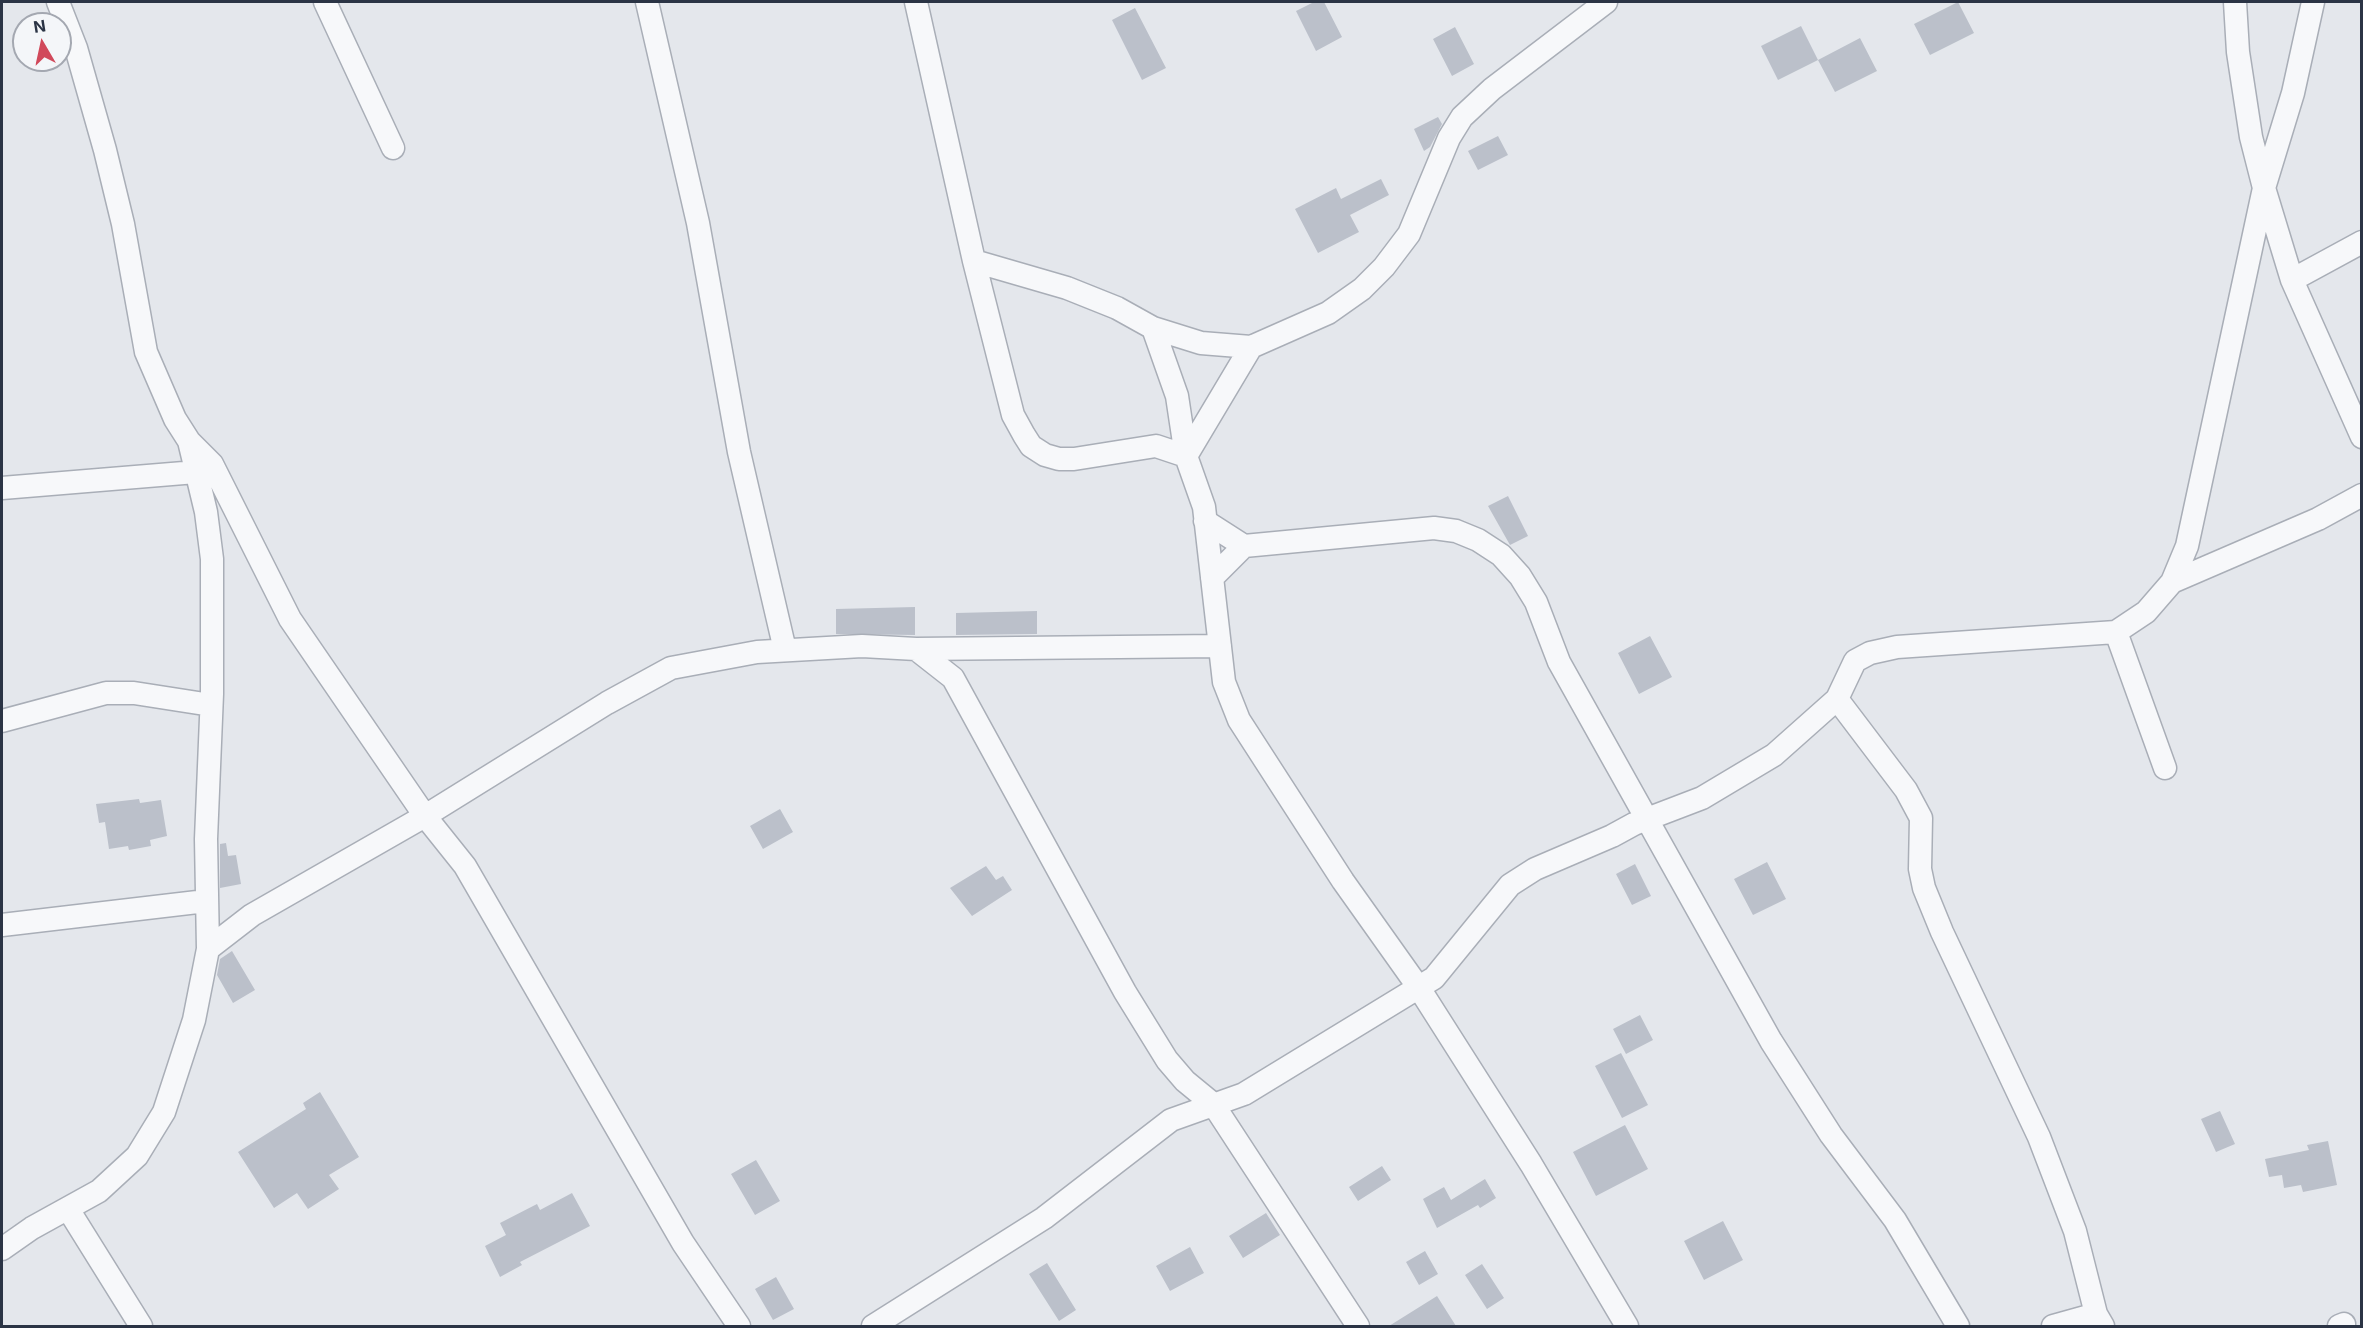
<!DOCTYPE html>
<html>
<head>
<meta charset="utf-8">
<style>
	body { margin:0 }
	#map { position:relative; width:2363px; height:1328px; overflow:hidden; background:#e4e7ec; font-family:Inter,sans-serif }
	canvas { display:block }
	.frame { position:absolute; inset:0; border:3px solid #2b3445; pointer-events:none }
	.north { position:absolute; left:12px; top:12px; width:60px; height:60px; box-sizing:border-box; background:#f4f6f9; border:2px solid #a4a8b1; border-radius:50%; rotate:351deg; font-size:16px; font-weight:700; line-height:24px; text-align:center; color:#2b3445 }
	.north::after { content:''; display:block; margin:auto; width:21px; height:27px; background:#d1495b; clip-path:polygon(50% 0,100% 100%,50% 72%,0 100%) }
</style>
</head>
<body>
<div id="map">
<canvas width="2363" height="1328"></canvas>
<div class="frame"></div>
<div class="north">N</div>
</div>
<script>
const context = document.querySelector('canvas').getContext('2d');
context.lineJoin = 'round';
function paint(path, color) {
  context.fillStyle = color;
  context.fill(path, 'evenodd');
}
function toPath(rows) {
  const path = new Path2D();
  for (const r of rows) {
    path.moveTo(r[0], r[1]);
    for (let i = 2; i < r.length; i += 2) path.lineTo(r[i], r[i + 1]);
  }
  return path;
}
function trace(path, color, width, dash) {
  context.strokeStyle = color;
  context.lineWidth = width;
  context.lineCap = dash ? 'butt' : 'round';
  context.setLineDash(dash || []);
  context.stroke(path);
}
paint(toPath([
	[1314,2,1324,2,1342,37,1316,51,1296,11],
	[1958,2,1974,33,1930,55,1914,24],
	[1135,8,1166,68,1142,80,1112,20],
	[1801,26,1818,60,1778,80,1761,46],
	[1455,27,1474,64,1452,76,1433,39],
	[1860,38,1877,71,1835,92,1818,60],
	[1438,117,1442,124,1430,147,1424,151,1414,129],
	[1498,136,1508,155,1478,170,1468,151],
	[1381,179,1389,195,1350,215,1359,232,1318,253,1295,209,1336,188,1341,199],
	[1508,496,1528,536,1510,545,1488,506],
	[915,607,915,635,836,634,836,609],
	[1037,611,1037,634,956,635,956,613],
	[1650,636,1672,677,1639,694,1618,653],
	[139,799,140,803,161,800,167,836,150,840,151,846,129,850,128,846,109,849,105,822,99,823,96,804],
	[780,809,793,832,763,849,750,826],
	[226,843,228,856,236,855,241,884,220,888,220,844],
	[1767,862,1786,899,1753,915,1734,879],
	[1635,864,1651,896,1632,905,1616,874],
	[986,866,996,880,1003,876,1012,890,972,916,950,888],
	[232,951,255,990,233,1003,217,975,220,959],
	[1640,1015,1653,1040,1626,1054,1613,1029],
	[1621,1053,1648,1105,1622,1118,1595,1066],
	[320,1092,359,1157,329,1175,339,1189,308,1209,297,1193,274,1208,238,1152,306,1109,303,1103],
	[2220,1111,2235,1144,2216,1152,2201,1119],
	[1625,1125,1648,1169,1596,1196,1573,1152],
	[2328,1141,2337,1185,2303,1192,2301,1185,2284,1188,2282,1175,2269,1177,2265,1159,2309,1150,2307,1145],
	[756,1160,780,1201,755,1215,731,1174],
	[1382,1166,1391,1180,1358,1201,1349,1187],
	[1485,1179,1496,1198,1480,1208,1478,1205,1437,1228,1423,1199,1444,1187,1451,1200],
	[572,1193,590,1226,520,1262,522,1265,500,1277,485,1246,506,1235,500,1223,537,1204,540,1210],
	[1266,1213,1280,1235,1243,1258,1229,1236],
	[1723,1221,1743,1260,1704,1280,1684,1241],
	[1190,1247,1204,1273,1170,1291,1156,1266],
	[1425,1251,1438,1274,1419,1285,1406,1262],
	[1047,1263,1076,1310,1059,1321,1029,1274],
	[1482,1264,1504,1298,1487,1309,1465,1275],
	[776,1277,794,1309,773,1320,755,1289],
	[1437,1296,1456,1326,1389,1326]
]), '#bbc0ca');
const minor = toPath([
	[58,2,76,48,105,150,123,224,146,352,175,419,189,441,212,464,290,619,425,816,465,866,683,1243,739,1326],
	[325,2,393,148],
	[647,2,698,223,739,452,785,650],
	[916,2,974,261,1013,415,1024,435,1031,446,1045,455,1059,459,1074,459,1156,446,1186,456],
	[2235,2,2238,52,2251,137,2264,188,2292,280,2362,437],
	[974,261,1067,288,1117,308,1153,328,1201,343,1251,347,1328,313,1362,289,1384,267,1409,234,1449,138,1462,117,1492,89,1606,2],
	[2292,280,2362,242],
	[1153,328,1177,396,1186,456,1204,507,1224,682,1239,720,1343,881,1419,988,1531,1164,1627,1326],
	[1186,456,1251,347],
	[2,488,196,472],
	[1205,521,1244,546,1434,528,1456,531,1478,540,1501,555,1520,576,1536,602,1559,662,1771,1041,1831,1135,1895,1220,1958,1326],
	[1212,578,1244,546],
	[2172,582,2187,546,2264,188,2293,93,2313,2],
	[2116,632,2165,768],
	[916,649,1220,646],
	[1837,699,1906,790,1921,818,1920,869,1924,888,1942,932,2039,1137,2075,1231,2096,1314,2103,1326],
	[2,721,106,693,134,693,211,705],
	[2,925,206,901],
	[208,949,252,915,425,816,607,703,671,668,757,652,862,646,916,649,953,678,1125,992,1167,1060,1185,1081,1213,1104,1358,1326],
	[68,1209,141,1326],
	[2,1249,32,1228,99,1191,137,1156,164,1112,194,1020,208,949,206,839,212,694,212,559,206,512,189,441],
	[873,1326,1044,1218,1171,1120,1244,1094,1434,978,1510,885,1535,869,1612,836,1634,824,1702,798,1774,755,1837,699,1855,661,1870,653,1897,647,2116,632,2146,612,2172,582,2318,519,2362,495],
	[2053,1326,2096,1314],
	[2339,1326,2344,1324]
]);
trace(minor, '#a9aeb7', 25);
trace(minor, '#f7f8fa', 22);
</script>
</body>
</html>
